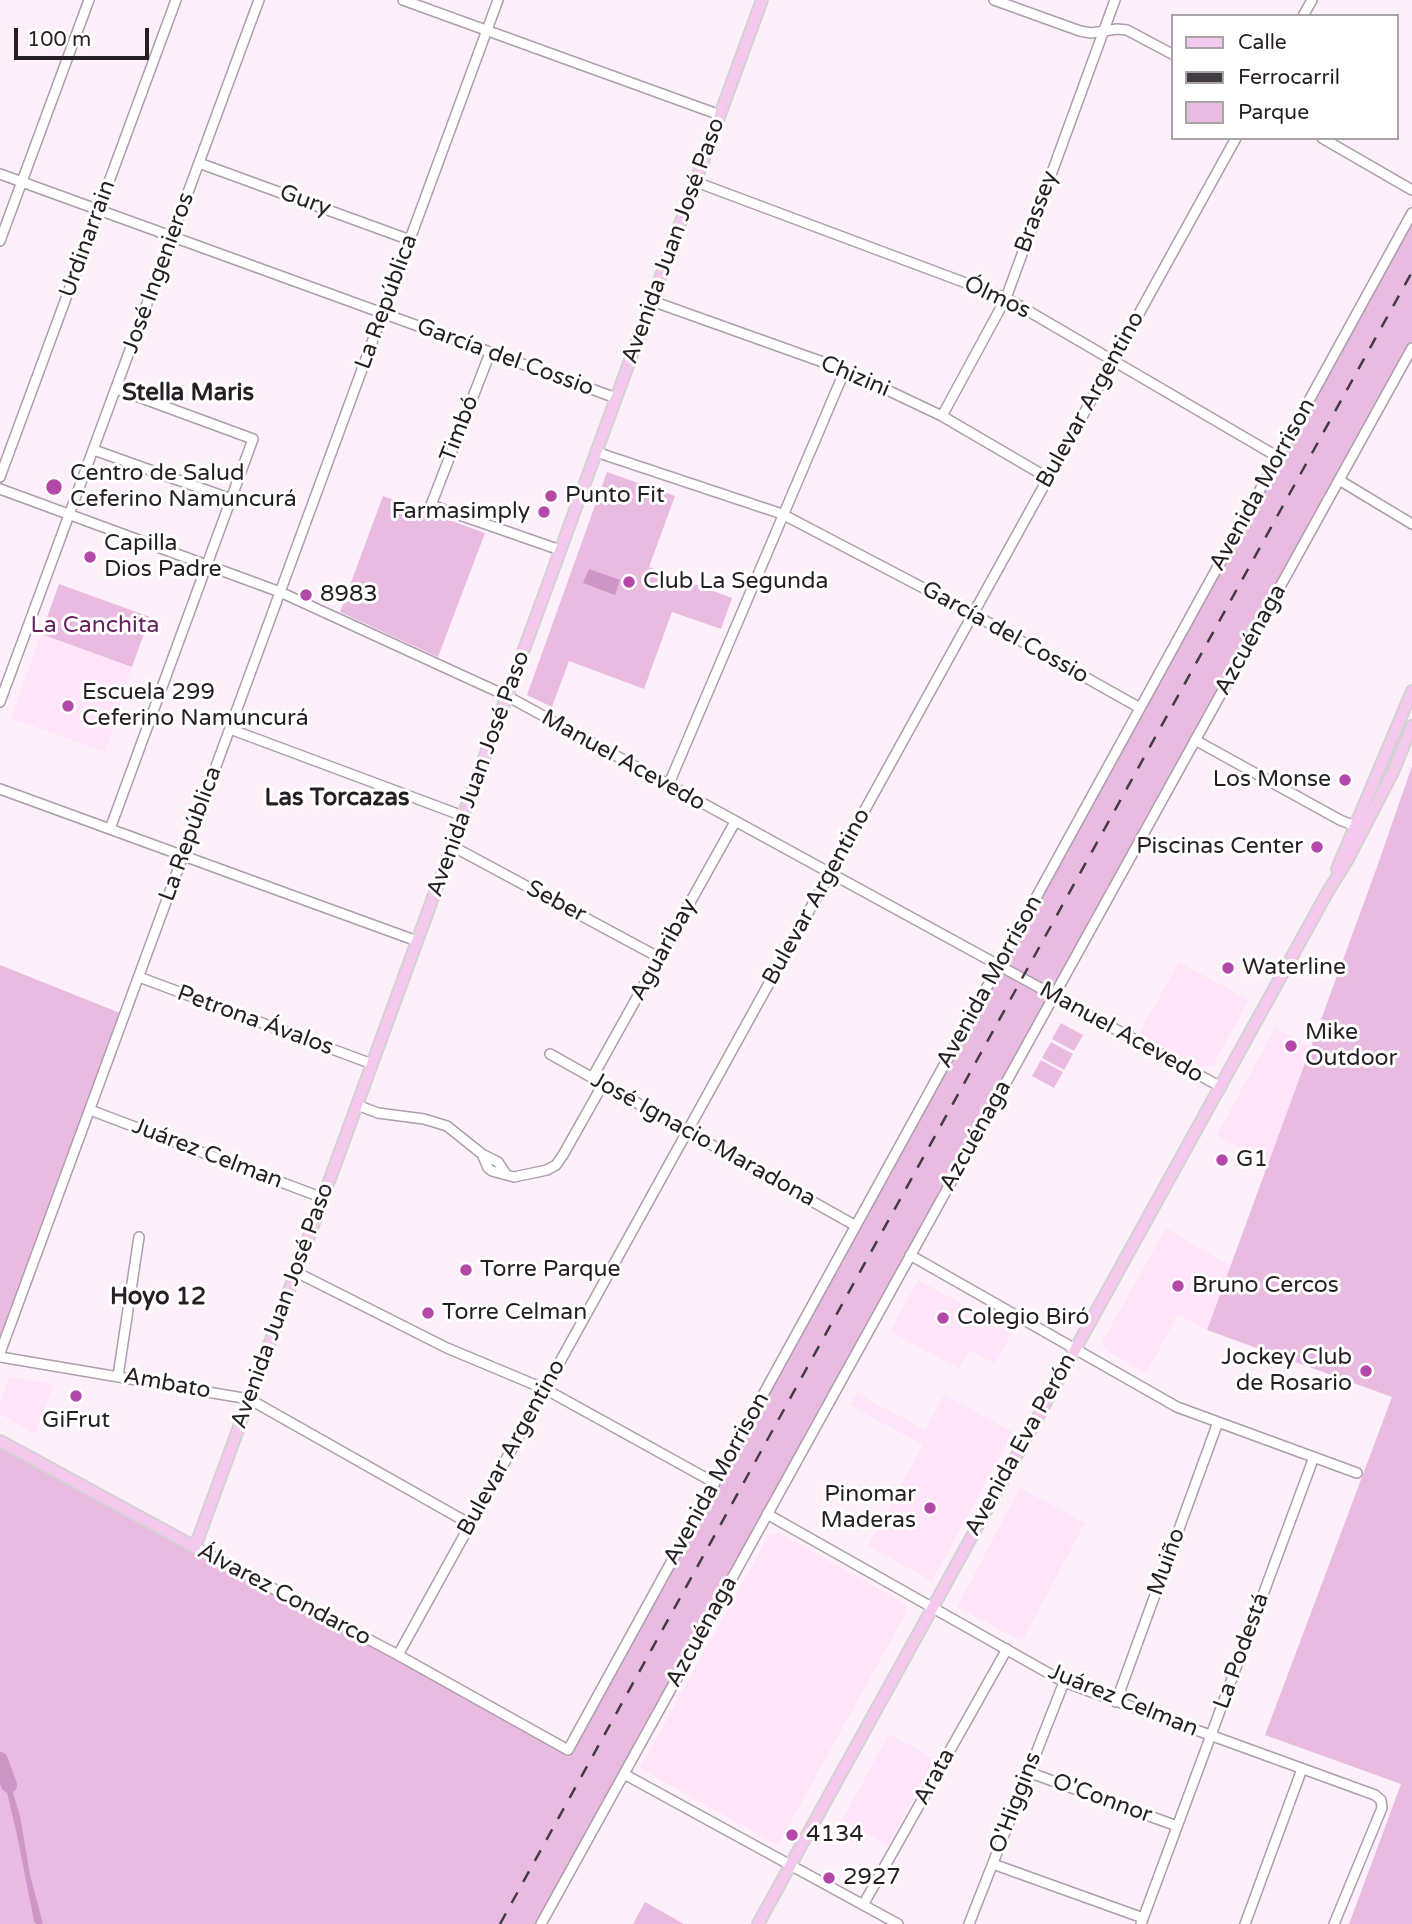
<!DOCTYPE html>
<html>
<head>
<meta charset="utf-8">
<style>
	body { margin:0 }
	#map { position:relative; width:1412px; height:1924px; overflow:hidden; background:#fdf0fb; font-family:"Varela Round",sans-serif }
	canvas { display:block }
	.legend { position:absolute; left:1171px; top:14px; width:228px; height:126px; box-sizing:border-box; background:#fff; border:2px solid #a8a5a7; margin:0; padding:9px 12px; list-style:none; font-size:21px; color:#251e24 }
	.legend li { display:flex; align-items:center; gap:14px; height:35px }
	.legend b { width:35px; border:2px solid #a8a5a7 }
	.scale { position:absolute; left:14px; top:28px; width:135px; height:32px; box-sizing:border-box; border:4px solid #251e24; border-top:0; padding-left:9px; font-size:21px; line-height:24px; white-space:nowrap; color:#251e24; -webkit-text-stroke:5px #fff; paint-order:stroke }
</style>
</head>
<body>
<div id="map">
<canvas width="1412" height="1924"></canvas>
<ul class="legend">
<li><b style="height:9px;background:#f5c8ee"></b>Calle</li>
<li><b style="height:9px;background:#433c42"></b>Ferrocarril</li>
<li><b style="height:19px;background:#e9bbe1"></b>Parque</li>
</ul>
<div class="scale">100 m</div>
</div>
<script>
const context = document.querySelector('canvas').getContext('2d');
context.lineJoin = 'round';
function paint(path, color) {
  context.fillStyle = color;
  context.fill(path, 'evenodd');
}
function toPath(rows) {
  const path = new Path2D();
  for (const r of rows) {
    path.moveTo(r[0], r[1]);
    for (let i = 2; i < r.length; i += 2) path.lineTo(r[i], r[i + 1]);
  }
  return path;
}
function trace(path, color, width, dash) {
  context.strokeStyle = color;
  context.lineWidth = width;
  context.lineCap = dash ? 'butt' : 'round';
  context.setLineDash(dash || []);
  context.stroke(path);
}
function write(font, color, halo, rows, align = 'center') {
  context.font = font + ' "Varela Round",sans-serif';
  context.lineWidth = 6;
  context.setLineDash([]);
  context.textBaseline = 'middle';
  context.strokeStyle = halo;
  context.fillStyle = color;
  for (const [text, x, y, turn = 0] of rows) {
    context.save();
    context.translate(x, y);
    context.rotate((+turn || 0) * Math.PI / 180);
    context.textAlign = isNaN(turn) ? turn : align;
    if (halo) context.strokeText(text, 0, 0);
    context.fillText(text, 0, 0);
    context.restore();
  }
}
paint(toPath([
	[41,634,132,667,123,691,126,692,105,752,11,718],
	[1179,962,1249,1000,1213,1065,1200,1068,1139,1033],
	[1275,1028,1311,1047,1268,1164,1217,1135],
	[1166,1228,1230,1266,1207,1330,1178,1315,1146,1373,1106,1350,1102,1342],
	[918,1280,1013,1331,995,1364,970,1350,959,1369,890,1331],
	[9,1377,54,1384,35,1434,0,1414,0,1404],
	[857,1393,925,1430,944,1395,1013,1432,932,1581,868,1546,923,1445,850,1405],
	[1020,1488,1085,1523,1022,1641,957,1607],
	[779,1533,907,1605,907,1611,778,1845,640,1768,769,1535],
	[889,1734,935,1759,888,1845,842,1820]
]), '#ffe4fa');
paint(toPath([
	[1412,213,1412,348,541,1924,0,1924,0,1441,567,1750],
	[607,472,675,496,649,567,732,598,721,629,672,612,644,689,569,661,552,707,527,695],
	[383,496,485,533,438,657,340,612],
	[59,584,150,617,132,667,41,634],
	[1412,766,1412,1924,1349,1924,1401,1784,1265,1735,1392,1397,1207,1330,1377,867],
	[0,965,125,1015,0,1353],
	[1061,1023,1083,1035,1074,1051,1052,1039],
	[1051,1042,1073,1054,1064,1070,1042,1058],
	[1041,1060,1063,1072,1054,1088,1032,1076],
	[645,1902,684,1924,633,1924]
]), '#e9bbe1');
paint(toPath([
	[589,569,620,580,615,595,583,583],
	[0,1764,6,1770,20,1816,30,1875,43,1924,36,1924,34,1921,17,1835,6,1788,0,1779]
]), '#ce96c5');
trace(toPath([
	[0,1760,9,1785]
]), '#ce96c5', 16);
const minor = toPath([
	[403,0,720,115],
	[994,0,1080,31,1091,33,1117,29,1127,30,1172,54],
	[1303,16,1312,0],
	[1322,138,1412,190],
	[199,163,410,240],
	[0,174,616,398],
	[696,182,1006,298,1278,457],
	[0,241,89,0],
	[652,301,845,370,942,416,1048,478],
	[490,353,431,505,560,550],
	[942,416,1006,298,1115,0],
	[94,450,231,499],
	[596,452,782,514,973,614,1140,708],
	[0,477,176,0],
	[1339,480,1412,524],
	[0,489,280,592,507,696,1221,1087],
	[0,702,259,0],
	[230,729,463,816],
	[1195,740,1340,820,1360,828],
	[668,786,845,370],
	[0,789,417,941],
	[110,829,253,439,117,389],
	[452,846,660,958],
	[139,977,372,1064],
	[550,1054,856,1226],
	[592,1078,735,822],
	[357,1105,378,1113,424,1119,447,1126,482,1154,498,1162,506,1174],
	[90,1110,323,1198],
	[482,1154,488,1168,492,1171,514,1177,547,1170,556,1165,563,1155,603,1084],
	[910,1255,1177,1407,1357,1473],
	[296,1272,447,1348,545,1389,715,1483],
	[0,1353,498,0],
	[0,1357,249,1399,470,1524],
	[118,1376,139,1237],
	[767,1514,1064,1682,1375,1795,1381,1800,1382,1808,1334,1924],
	[195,1547,398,1655,568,1750,1412,213],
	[398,1655,1236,138],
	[1116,1702,1218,1422],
	[1028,1772,1177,1826],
	[624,1774,898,1924],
	[993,1864,1143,1918],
	[863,1905,1007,1649],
	[541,1924,1412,348],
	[969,1924,1064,1682],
	[1141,1924,1314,1457],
	[1245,1924,1302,1769]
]);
const major = toPath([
	[1337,869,1412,691],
	[0,1441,195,1547,762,0],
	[758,1924,1327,893,1348,859,1393,772,1412,726]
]);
trace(minor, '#af9cac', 12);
trace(major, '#d3d2d3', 14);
trace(minor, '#fff', 9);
trace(major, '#f5c8ee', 10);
trace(toPath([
	[500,1924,1412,272]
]), '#433c42', 2.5, [12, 12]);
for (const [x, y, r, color] of [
	[54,487,9,"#b448a9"],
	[551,496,7,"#b448a9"],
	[544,512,7,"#b448a9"],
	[90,557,7,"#b448a9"],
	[629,582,7,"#b448a9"],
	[306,595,7,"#b448a9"],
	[68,706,7,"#b448a9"],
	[1345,780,7,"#b448a9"],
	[1317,847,7,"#b448a9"],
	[1228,968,7,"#b448a9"],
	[1291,1046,7,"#b448a9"],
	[1222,1160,7,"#b448a9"],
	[466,1270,7,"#b448a9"],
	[1178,1286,7,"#b448a9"],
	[428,1313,7,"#b448a9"],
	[943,1318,7,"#b448a9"],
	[1366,1371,7,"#b448a9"],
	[76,1396,7,"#b448a9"],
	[930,1508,7,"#b448a9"],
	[792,1835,7,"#b448a9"],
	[829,1878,7,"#b448a9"]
]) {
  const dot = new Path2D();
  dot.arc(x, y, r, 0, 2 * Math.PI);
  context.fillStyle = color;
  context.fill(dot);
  trace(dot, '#fff', 2.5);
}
write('23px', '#251e24', '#fff', [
	["Gury",305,201,20],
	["Brassey",1037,212,-70],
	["Urdinarrain",88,239,-70],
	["Avenida Juan José Paso",674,241,-70],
	["José Ingenieros",159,273,-70],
	["Ólmos",997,298,25],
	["La República",387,302,-70],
	["García del Cossio",505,358,20],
	["Chizini",855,377,23],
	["Bulevar Argentino",1091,400,-61],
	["Timbó",460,429,-69],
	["Avenida Morrison",1263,485,-61],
	["García del Cossio",1005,633,29],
	["Azcuénaga",1251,640,-61],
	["Manuel Acevedo",623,761,29],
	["Avenida Juan José Paso",479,774,-70],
	["La República",191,834,-70],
	["Bulevar Argentino",817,897,-61],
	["Seber",556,902,28],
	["Aguaribay",664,950,-61],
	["Avenida Morrison",990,982,-61],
	["Petrona Ávalos",255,1021,20],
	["Manuel Acevedo",1121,1033,29],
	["Azcuénaga",976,1136,-61],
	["José Ignacio Maradona",703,1140,29],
	["Juárez Celman",207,1154,21],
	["Avenida Juan José Paso",283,1306,-70],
	["Ambato",167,1384,10],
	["Avenida Eva Perón",1021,1445,-61],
	["Bulevar Argentino",512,1448,-61],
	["Avenida Morrison",717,1479,-61],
	["Muiño",1167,1562,-70],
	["Álvarez Condarco",284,1595,28],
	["Azcuénaga",702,1632,-61],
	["La Podestá",1242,1651,-70],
	["Juárez Celman",1123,1701,22],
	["Arata",935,1777,-61],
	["O'Connor",1102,1799,20],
	["O'Higgins",1016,1803,-69]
]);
write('23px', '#251e24', '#fff', [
	["Centro de Salud",70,474],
	["Ceferino Namuncurá",70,500],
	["Punto Fit",565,496],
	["Farmasimply",530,512,"right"],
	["Capilla",104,544],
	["Dios Padre",104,570],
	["Club La Segunda",643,582],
	["8983",320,595],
	["Escuela 299",82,693],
	["Ceferino Namuncurá",82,719],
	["Los Monse",1331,780,"right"],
	["Piscinas Center",1303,847,"right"],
	["Waterline",1242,968],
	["Mike",1305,1033],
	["Outdoor",1305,1059],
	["G1",1236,1160],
	["Torre Parque",480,1270],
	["Bruno Cercos",1192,1286],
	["Torre Celman",442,1313],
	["Colegio Biró",957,1318],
	["Jockey Club",1352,1358,"right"],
	["de Rosario",1352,1384,"right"],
	["GiFrut",76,1421,"center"],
	["Pinomar",916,1495,"right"],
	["Maderas",916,1521,"right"],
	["4134",806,1835],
	["2927",843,1878]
], 'left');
write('23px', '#64235e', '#fff', [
	["La Canchita",95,626]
]);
write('bold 24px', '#251e24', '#fff', [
	["Stella Maris",188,394],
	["Las Torcazas",337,799],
	["Hoyo 12",158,1298]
]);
</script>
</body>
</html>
